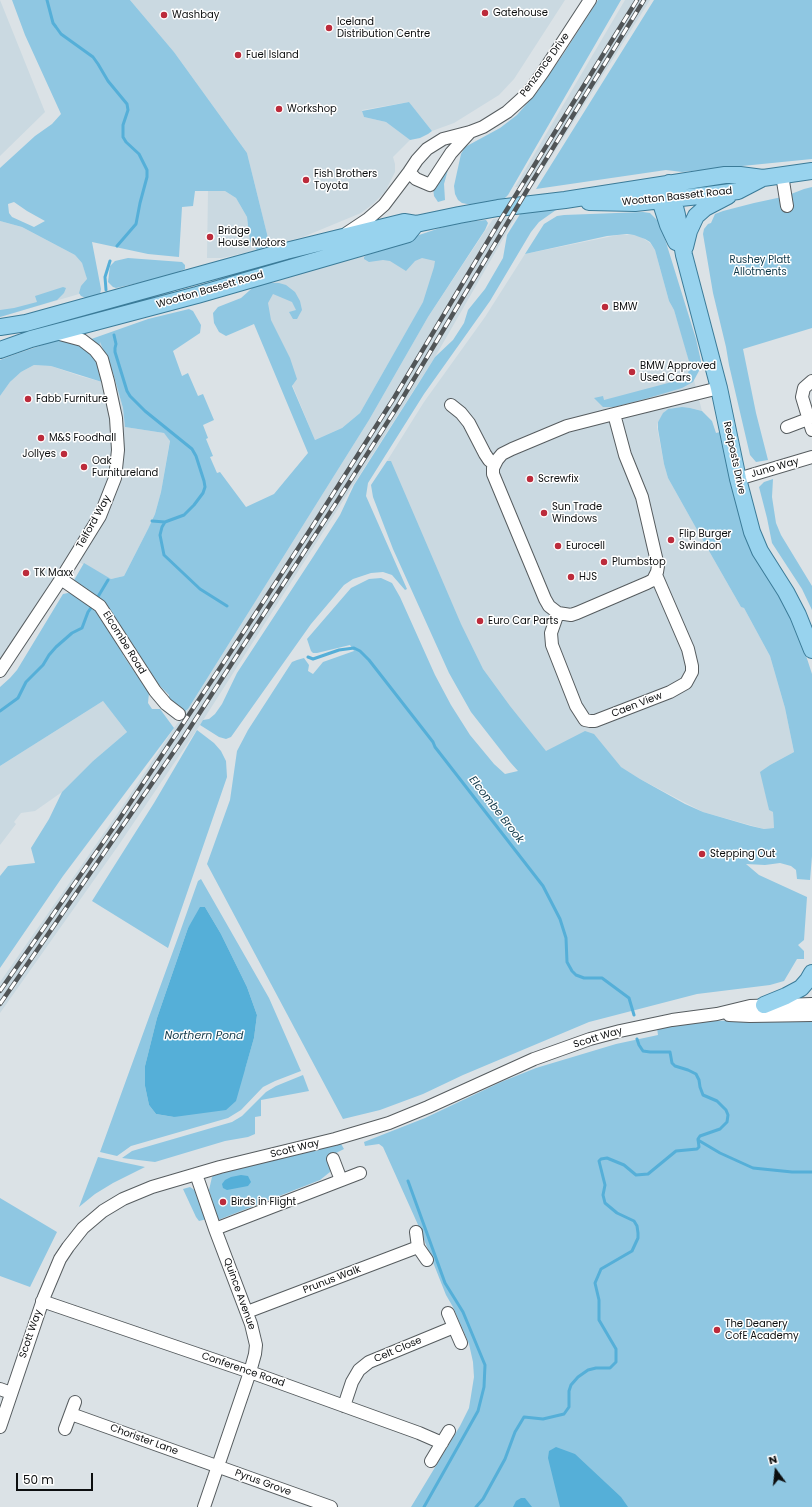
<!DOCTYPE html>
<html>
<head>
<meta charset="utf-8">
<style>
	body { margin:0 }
	#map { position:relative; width:812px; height:1507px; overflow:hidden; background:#dbe2e6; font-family:Poppins,sans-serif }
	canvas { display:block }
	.north { position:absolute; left:756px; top:1451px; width:40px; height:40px; -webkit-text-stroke:3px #fff; paint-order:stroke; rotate:345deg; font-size:11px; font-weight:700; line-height:16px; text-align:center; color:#0c0e0f }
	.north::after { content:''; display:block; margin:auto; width:14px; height:18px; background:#0c0e0f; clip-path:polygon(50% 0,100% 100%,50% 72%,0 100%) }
	.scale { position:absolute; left:16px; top:1473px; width:77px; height:18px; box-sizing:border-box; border:2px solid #0c0e0f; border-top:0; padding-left:5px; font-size:12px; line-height:14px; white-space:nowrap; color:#0c0e0f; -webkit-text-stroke:3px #fff; paint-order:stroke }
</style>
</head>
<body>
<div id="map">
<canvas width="812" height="1507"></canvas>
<div class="north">N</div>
<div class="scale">50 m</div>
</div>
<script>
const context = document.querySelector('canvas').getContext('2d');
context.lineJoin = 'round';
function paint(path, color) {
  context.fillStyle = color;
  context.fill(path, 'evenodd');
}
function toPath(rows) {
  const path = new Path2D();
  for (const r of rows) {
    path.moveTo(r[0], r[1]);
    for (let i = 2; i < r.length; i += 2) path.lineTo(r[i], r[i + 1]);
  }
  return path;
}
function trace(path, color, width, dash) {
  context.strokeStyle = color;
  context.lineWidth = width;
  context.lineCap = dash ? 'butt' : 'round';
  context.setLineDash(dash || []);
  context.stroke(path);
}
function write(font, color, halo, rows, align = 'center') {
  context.font = font + ' Poppins,sans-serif';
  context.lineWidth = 3;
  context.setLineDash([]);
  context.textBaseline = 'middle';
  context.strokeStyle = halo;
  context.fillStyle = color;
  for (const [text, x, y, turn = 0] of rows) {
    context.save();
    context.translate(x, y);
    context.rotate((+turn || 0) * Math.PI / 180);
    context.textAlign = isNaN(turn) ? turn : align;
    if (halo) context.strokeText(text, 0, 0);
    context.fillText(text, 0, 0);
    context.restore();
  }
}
paint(toPath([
	[0,0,45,112,0,156],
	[130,0,565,0,514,79,499,95,454,123,432,131,409,102,362,110,364,117,386,122,410,140,393,157,395,164,395,172,385,192,373,204,361,213,303,237,270,246,247,153,174,52],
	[625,0,650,0,533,186,515,187],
	[208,190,225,191,236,198,247,217,250,242,257,250,222,258,207,258],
	[515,218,435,357,200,725,118,846,0,1013,0,982,77,872,122,807,174,728,188,709,369,420,428,317,493,219],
	[0,221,22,227,75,255,82,263,86,275,88,285,86,292,0,317],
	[618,235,634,235,640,236,650,243,655,250,669,301,674,310,685,346,702,411,690,408,673,408,666,410,658,422,657,427,664,464,668,478,705,544,741,607,744,608,770,656,785,708,794,752,770,765,761,772,769,810,773,812,774,828,764,829,703,812,640,779,587,746,555,771,495,709,387,461,424,402,485,317,525,254],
	[371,253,447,260,360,413,342,428,315,440,256,297,264,281,336,263],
	[100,341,113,373,123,408,125,427,164,433,170,440,161,492,155,514,148,529,124,576,111,579,69,557,0,659,0,396,10,382,21,372,34,365,51,366,80,376,102,382,97,358],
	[103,701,127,732,93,761,62,792,35,811,21,813,14,822,16,824,0,845,0,766]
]), '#cad9e1');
paint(toPath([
	[12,0,130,0,174,52,247,153,270,246,257,250,250,242,247,217,236,198,225,191,195,191,193,206,182,207,179,257,148,254,92,242,101,289,100,295,88,299,81,296,79,293,81,286,87,279,82,263,75,255,22,227,0,221,0,168,35,136,52,124,61,114,25,35],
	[14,202,27,211,45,221,34,227,12,217,9,213,8,204],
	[598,0,621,0,508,195,503,200,472,205,462,203,458,200,455,194,454,186,461,154,465,147,500,128,517,115,537,92,564,53],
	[654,0,812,0,812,159,682,172,666,170,536,189],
	[409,102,432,131,428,134,420,138,410,140,386,122,364,117,362,111],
	[449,166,444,184,445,200,438,202,434,196,433,188],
	[812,187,812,328,743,349,756,413,768,460,756,462,750,455,729,365,726,347,713,293,703,234,704,229,708,224,711,223,715,214,723,211,754,203,782,197,789,197,791,194,804,189],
	[556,210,539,222,531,232,490,301,424,394,368,483,366,496,407,589,405,590,392,575,383,572,371,573,353,579,344,585,311,624,231,737,226,739,219,737,200,725,203,720,209,719,215,714,222,704,237,673,313,557,340,515,354,485,420,381,435,357,453,340,464,323,468,310,485,289,503,258,507,235,522,211],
	[643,212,650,213,660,223,696,339,701,361,700,369,693,382,682,388,645,399,614,407,603,407,594,398,603,396,604,400,687,378,690,365,674,310,669,301,655,250,650,242,645,239,634,235,627,234,607,236,525,254,544,224,557,216,564,215],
	[486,220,488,223,485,230,428,317,369,420,188,709,183,713,169,702,169,695,159,685,131,642,127,643,123,655,149,693,148,703,152,709,160,709,174,728,63,876,0,968,0,876,8,866,35,863,31,848,49,819,62,792,93,761,127,732,103,701,0,766,0,687,10,678,17,670,63,594,68,593,74,594,73,582,84,563,111,579,124,576,148,529,155,514,161,492,170,441,164,433,125,427,123,408,113,373,100,342,97,358,102,382,51,366,34,365,21,372,10,382,0,396,0,360,16,354,63,338,80,343,148,319,189,309,193,311,201,325,200,333,173,351,182,376,188,373,198,396,203,394,214,420,203,425,208,438,206,439,213,456,210,457,217,473,220,472,246,507,274,494,308,453,254,324,226,336,219,332,214,323,213,313,218,307,241,298,258,283,279,283,286,285,295,292,300,301,302,310,297,319,293,319,289,312,296,310,292,302,273,294,268,303,271,320,290,358,297,379,292,386,315,440,342,428,360,413,423,302,434,267,435,261,422,258,415,261,406,271,390,261,383,260,369,262,364,259,364,257,374,250,455,223],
	[128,258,182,262,185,265,185,269,169,276,116,288,113,287,108,282,110,266,115,261],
	[63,287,66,288,64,293,57,300,0,317,0,310,14,308,37,302,35,296],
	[682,407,690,408,702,411,712,421,716,433,720,432,733,492,750,545,782,600,801,640,812,674,812,856,810,880,797,879,796,870,791,866,780,863,765,865,746,864,759,875,807,897,804,940,798,945,804,951,804,959,797,959,784,981,770,985,697,994,589,1022,463,1075,423,1094,380,1110,343,1119,207,864,230,800,237,751,248,730,292,662,297,660,304,658,309,665,308,671,313,674,323,662,354,651,350,645,317,653,313,653,311,651,307,639,351,588,369,579,381,578,392,583,400,597,435,675,451,705,470,735,494,764,505,774,518,771,510,762,471,712,449,673,393,549,373,497,371,485,387,461,391,461,461,624,483,669,510,706,546,751,585,731,594,734,621,767,640,779,685,804,703,812,751,826,764,829,774,828,773,812,769,810,760,772,770,765,794,752,785,708,770,656,744,608,741,607,705,544,668,478,664,464,658,429,658,422,663,413,668,409],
	[773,479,772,497,776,523,781,535,812,586,812,610,802,589,772,543,767,518,759,487,764,482],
	[197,730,214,743,221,751,226,761,227,777,168,948,92,901,154,803],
	[201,879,269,998,301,1071,275,1081,263,1087,241,1110,228,1118,131,1146,117,1156,100,1152,180,932,198,881],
	[205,907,221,934,247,987,257,1015,254,1038,245,1069,174,1117,156,1114,149,1105,145,1086,145,1066,157,1018,188,928],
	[812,1019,812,1507,411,1507,460,1426,469,1408,474,1377,473,1362,469,1344,453,1307,446,1295,419,1227,383,1147,379,1144,365,1146,364,1142,425,1118,501,1082,536,1068,616,1044,658,1035,657,1028,708,1021],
	[303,1075,309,1091,261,1100,261,1116,255,1117,255,1134,248,1137,225,1141,155,1162,122,1158,132,1151,232,1122,242,1116,266,1092,276,1086],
	[340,1142,344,1149,330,1156,332,1166,330,1172,320,1180,218,1220,209,1190,212,1177,215,1173],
	[98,1157,145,1167,113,1183,95,1194,79,1207],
	[190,1187,196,1191,207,1219,199,1221,196,1217,183,1189],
	[0,1198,57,1232,30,1287,0,1276]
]), '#8fc7e2');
paint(toPath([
	[200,907,205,907,221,934,247,987,257,1015,254,1038,236,1101,226,1110,174,1117,156,1114,149,1105,145,1086,145,1066,157,1018,188,928],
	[241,1175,248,1176,251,1182,248,1186,227,1190,223,1188,222,1184,225,1180,231,1177],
	[556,1447,575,1454,621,1497,628,1507,560,1507,548,1458,549,1451],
	[521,1498,525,1498,532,1507,513,1507,516,1501]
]), '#55afd8');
trace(toPath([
	[47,0,53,23,56,27,61,34,93,57,98,64,108,81,127,104,128,110,123,125,123,137,126,142,139,154,147,170,147,177,140,203,136,224,117,246],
	[106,290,105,277,110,261],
	[114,335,116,344,115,348,115,352,127,391,130,396,145,411,192,449,196,456,204,481,205,487,203,493,194,505,184,515,165,522,162,527,160,535,164,555,200,589,227,606],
	[152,521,165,522],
	[96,600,108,580],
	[308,657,313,659,339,650,354,648,360,651,369,660,433,742,435,747,543,886,560,919,566,938,567,962,572,971,576,975,584,978,602,978,629,998,634,1015],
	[0,711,18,698,26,682,43,665,49,655,56,647,72,633,82,628,88,612,93,605],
	[698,1140,720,1153,753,1168,792,1172,812,1172],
	[408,1181,445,1283,463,1312,485,1365,484,1387,478,1411,424,1507],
	[476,1507,483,1499,505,1459,515,1432,524,1417,543,1419,564,1414,569,1407,569,1391,571,1385,578,1377,588,1370,596,1368,610,1368,616,1362,616,1349,599,1320,599,1300,595,1283,601,1269,632,1251,638,1238,638,1233,637,1226,634,1221,617,1213,605,1203,603,1195,605,1185,599,1161,601,1159,607,1158,624,1165,636,1175,648,1174,676,1151,697,1149,699,1147,698,1139,700,1136,720,1129,727,1122,728,1115,726,1110,717,1101,703,1095,700,1087,699,1080,696,1074,688,1070,675,1066,672,1063,670,1052,650,1052,643,1051,639,1045,637,1039]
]), '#55afd8', 3);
const minor = toPath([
	[409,172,416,179,430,185,451,153,470,132],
	[782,175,787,206],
	[347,233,368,219,384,205,409,172,417,160,427,149,443,139,470,132,483,127,507,112,517,103,528,93,543,72,590,0],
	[812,381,804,388,802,397,812,430],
	[451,405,461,413,469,423,485,454,489,460,494,464],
	[614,414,625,455,642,497,658,566,657,572,653,580,647,583,577,613,571,615,558,613,549,606,545,599,493,474,493,468,497,460,502,454,512,449,567,426,614,414,719,388],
	[787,427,808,419],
	[738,479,812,457],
	[61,579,100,606,155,691,166,704,179,714],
	[558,613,551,633,552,645,576,706,585,720,590,721,595,721,670,692,686,683,692,672,692,666,688,649,656,575],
	[0,671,61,579,100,516,115,478,118,450,116,418,108,381,102,359,95,350,82,340,56,333],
	[729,1015,750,1016,812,1015],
	[333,1159,341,1180],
	[196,1174,215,1229,251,1324,256,1345,255,1354,250,1372,204,1507],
	[215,1229,360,1173],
	[416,1232,418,1247,427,1260],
	[42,1301,250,1372,419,1433,442,1443],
	[247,1312,418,1247],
	[448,1313,461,1343],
	[0,1389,11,1393],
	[344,1406,352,1382,359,1370,369,1362,454,1327],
	[71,1414,331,1507],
	[0,1427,44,1297,60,1259,68,1247,83,1228,103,1211,123,1199,152,1187,220,1167,335,1139,389,1123,428,1107,534,1059,590,1039,620,1031,672,1020,717,1014,750,1006,812,1004],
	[65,1429,75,1402],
	[431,1461,449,1431]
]);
const major = toPath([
	[669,183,677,215,684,255,719,388,738,479,752,532,760,551,786,592,798,615,812,650],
	[657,191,668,225,676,242],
	[589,202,635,203,708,195,738,191,763,178],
	[685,247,689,231,696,216,705,208,728,196],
	[0,327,26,323,286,251,404,222,416,224,459,215,498,208,565,200,725,175,740,175,763,178,812,171],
	[0,350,31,339,197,295,408,234,416,224],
	[764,1005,786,996,801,988,808,980,812,973]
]);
trace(minor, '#565c5f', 14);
trace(major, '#3b7b98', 18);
trace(minor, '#fff', 12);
trace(major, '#98d3ee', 16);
const rail = toPath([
	[0,991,120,818,222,665,312,527,394,398,501,219,637,0],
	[0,1004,184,737,338,500,399,404,529,187,644,0]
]);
trace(rail, '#515557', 4.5);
trace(rail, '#fff', 3, [9]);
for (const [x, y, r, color] of [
	[485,13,4,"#bc2b3b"],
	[164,15,4,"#bc2b3b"],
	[329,28,4,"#bc2b3b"],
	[238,55,4,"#bc2b3b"],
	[279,109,4,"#bc2b3b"],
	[306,180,4,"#bc2b3b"],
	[210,237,4,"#bc2b3b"],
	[605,307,4,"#bc2b3b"],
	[632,372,4,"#bc2b3b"],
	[28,399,4,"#bc2b3b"],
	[41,438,4,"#bc2b3b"],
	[64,454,4,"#bc2b3b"],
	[84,467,4,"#bc2b3b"],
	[530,479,4,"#bc2b3b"],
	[544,513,4,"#bc2b3b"],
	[671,540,4,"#bc2b3b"],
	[558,546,4,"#bc2b3b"],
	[604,562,4,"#bc2b3b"],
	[26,573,4,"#bc2b3b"],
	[571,577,4,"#bc2b3b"],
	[480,621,4,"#bc2b3b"],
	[702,854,4,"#bc2b3b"],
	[223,1202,4,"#bc2b3b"],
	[717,1330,4,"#bc2b3b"]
]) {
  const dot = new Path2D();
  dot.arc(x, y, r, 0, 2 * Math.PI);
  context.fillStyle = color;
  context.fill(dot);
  trace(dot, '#fff', 1.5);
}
write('10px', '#0c0e0f', '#fff', [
	["Gatehouse",493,13],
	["Washbay",172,15],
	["Iceland",337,22],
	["Distribution Centre",337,34],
	["Fuel Island",246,55],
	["Workshop",287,109],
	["Fish Brothers",314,174],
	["Toyota",314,186],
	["Bridge",218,231],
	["House Motors",218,243],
	["BMW",613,307],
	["BMW Approved",640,366],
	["Used Cars",640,378],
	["Fabb Furniture",36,399],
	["M&S Foodhall",49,438],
	["Jollyes",56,454,"right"],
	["Oak",92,461],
	["Furnitureland",92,473],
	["Screwfix",538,479],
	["Sun Trade",552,507],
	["Windows",552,519],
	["Flip Burger",679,534],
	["Swindon",679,546],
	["Eurocell",566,546],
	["Plumbstop",612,562],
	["TK Maxx",34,573],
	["HJS",579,577],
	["Euro Car Parts",488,621],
	["Stepping Out",710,854],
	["Birds in Flight",231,1202],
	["The Deanery",725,1324],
	["CofE Academy",725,1336]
], 'left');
write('10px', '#0c0e0f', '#fff', [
	["Penzance Drive",545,65,-54],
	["Wootton Bassett Road",677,197,-6],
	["Wootton Bassett Road",210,290,-16],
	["Redposts Drive",734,458,78],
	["Juno Way",775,468,-16],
	["Telford Way",94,522,-61],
	["Elcombe Road",124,643,58],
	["Caen View",637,705,-21],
	["Scott Way",598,1038,-17],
	["Scott Way",295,1149,-14],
	["Prunus Walk",332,1280,-21],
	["Quince Avenue",239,1294,70],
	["Scott Way",31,1334,-71],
	["Celt Close",398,1350,-23],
	["Conference Road",243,1370,19],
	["Chorister Lane",144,1440,20],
	["Pyrus Grove",263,1483,20]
]);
write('10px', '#0c3647', '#fff', [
	["Rushey Platt",760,260],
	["Allotments",760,272]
]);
write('italic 11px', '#10394a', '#fff', [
	["Elcombe Brook",496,810,52],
	["Northern Pond",204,1036]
]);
</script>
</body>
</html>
